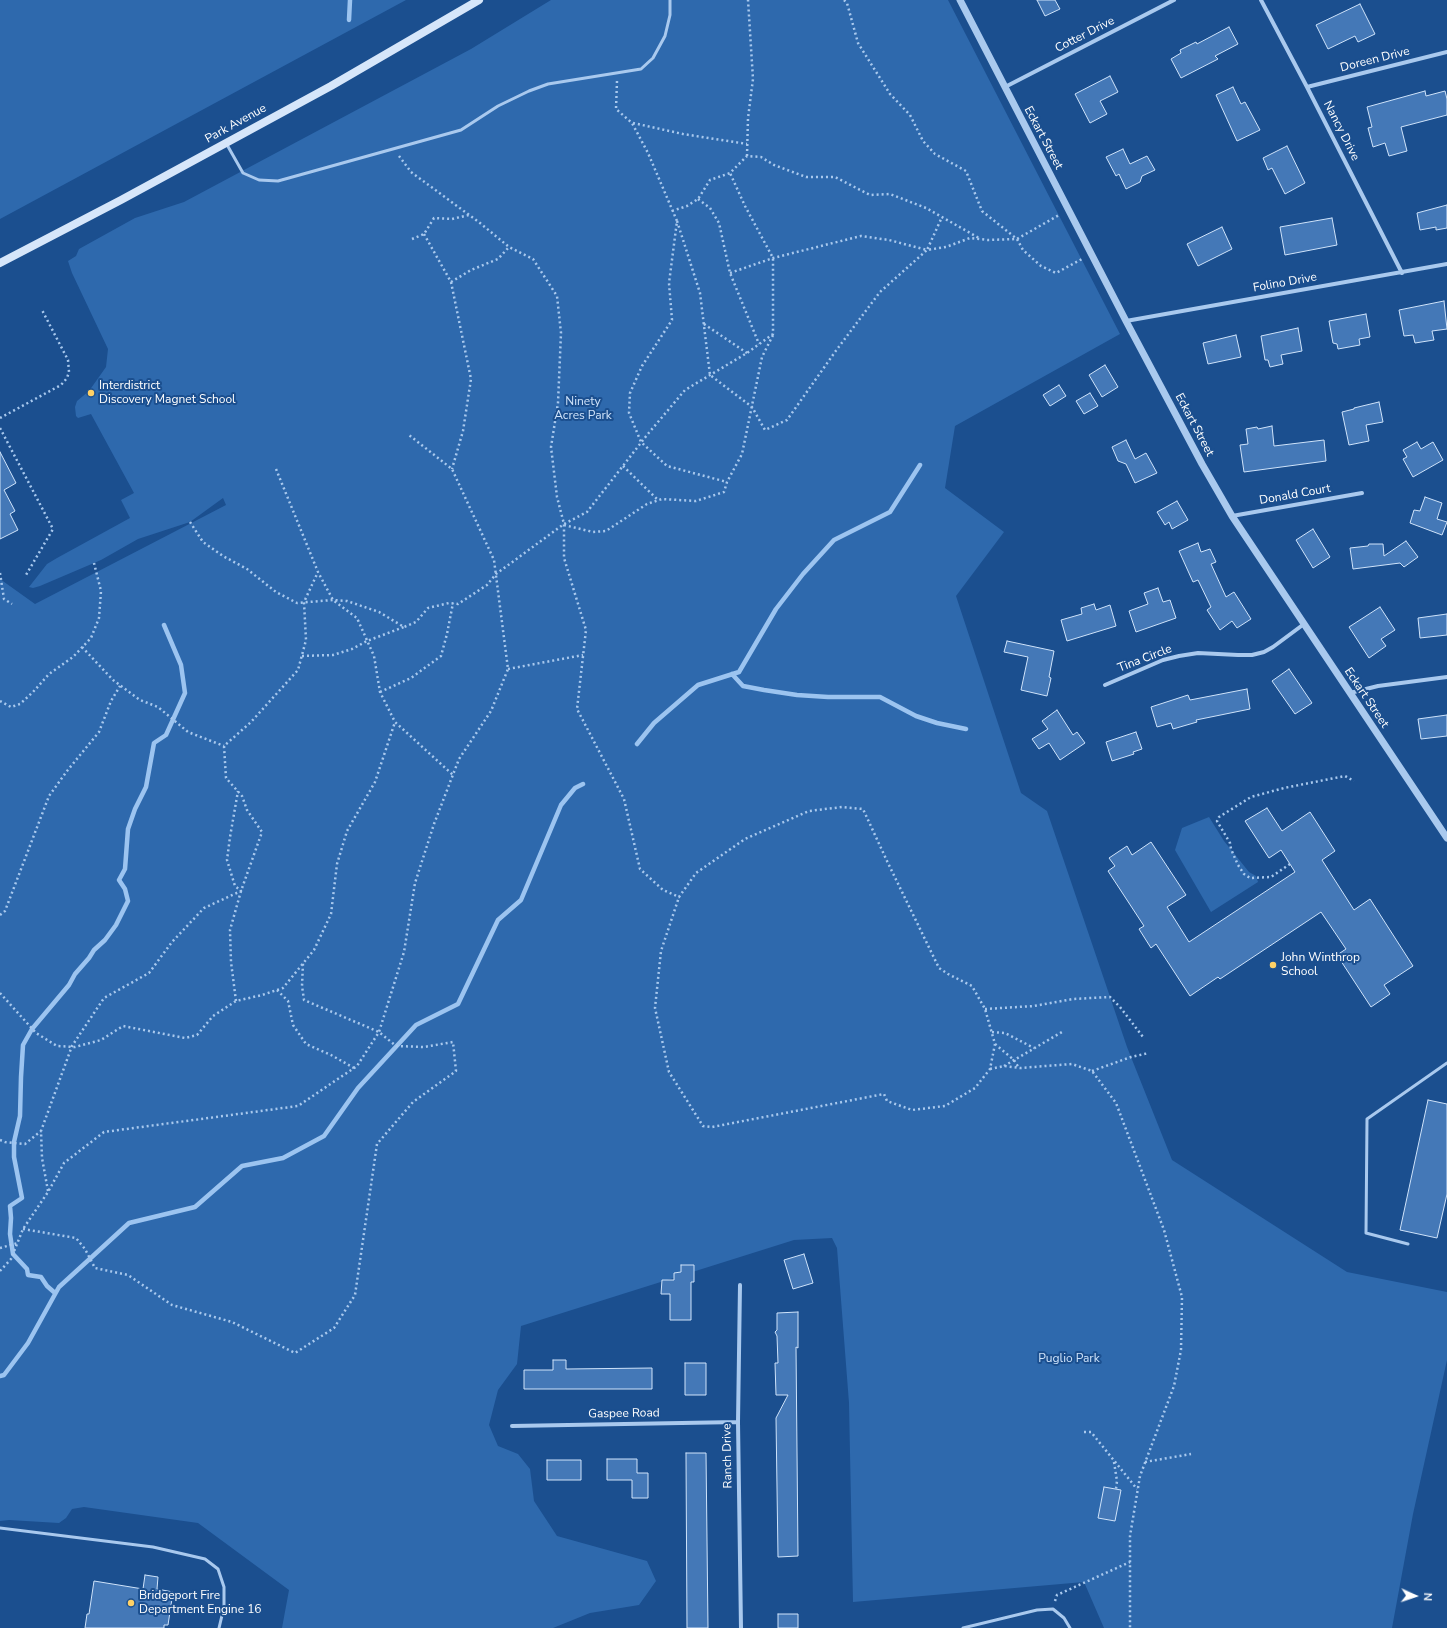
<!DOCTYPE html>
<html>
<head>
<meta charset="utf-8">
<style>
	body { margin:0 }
	#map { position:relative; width:1447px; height:1628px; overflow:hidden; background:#1b4f8f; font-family:"Nunito Sans",sans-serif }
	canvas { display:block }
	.north { position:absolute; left:1395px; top:1576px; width:40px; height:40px; -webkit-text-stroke:3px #1b4f8f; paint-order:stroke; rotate:93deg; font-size:11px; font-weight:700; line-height:16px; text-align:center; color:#fff }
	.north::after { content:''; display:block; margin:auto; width:14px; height:18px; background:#fff; clip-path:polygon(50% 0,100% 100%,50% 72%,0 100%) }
</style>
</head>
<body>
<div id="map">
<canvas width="1447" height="1628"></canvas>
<div class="north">N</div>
</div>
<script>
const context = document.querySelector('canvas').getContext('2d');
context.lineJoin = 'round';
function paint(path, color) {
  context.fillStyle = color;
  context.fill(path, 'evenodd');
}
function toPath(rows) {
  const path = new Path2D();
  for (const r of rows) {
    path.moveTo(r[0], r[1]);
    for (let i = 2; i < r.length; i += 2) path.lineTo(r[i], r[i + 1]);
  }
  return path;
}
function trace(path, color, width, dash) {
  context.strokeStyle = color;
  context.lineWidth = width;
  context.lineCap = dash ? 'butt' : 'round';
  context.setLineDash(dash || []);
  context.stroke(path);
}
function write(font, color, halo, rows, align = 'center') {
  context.font = font + ' "Nunito Sans",sans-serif';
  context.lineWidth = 4;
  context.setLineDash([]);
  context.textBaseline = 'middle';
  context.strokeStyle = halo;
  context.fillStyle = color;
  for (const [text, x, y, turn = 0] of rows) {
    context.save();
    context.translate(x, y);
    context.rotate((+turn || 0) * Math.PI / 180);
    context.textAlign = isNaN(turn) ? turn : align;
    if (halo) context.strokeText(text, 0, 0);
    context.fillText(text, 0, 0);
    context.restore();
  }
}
paint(toPath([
	[0,0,406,0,0,219],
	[551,0,948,0,1120,334,955,426,945,488,1004,532,956,596,1021,793,1047,811,1127,1047,1172,1160,1347,1272,1447,1292,1447,1360,1413,1514,1392,1628,1104,1628,1084,1582,853,1602,849,1403,837,1248,832,1238,794,1240,521,1326,517,1364,498,1390,489,1425,498,1446,518,1454,530,1469,534,1501,557,1536,647,1561,656,1581,639,1605,590,1613,553,1628,282,1628,289,1590,198,1523,84,1507,72,1509,66,1518,59,1523,9,1520,0,1521,0,579,35,604,226,505,223,498,190,522,138,539,101,560,40,586,33,588,29,587,47,564,57,558,130,518,121,500,134,493,91,414,78,418,76,416,75,407,77,401,89,391,106,367,108,349,72,273,68,261,76,256,79,249,135,218,184,202,471,49],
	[1209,817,1224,841,1249,872,1256,876,1258,882,1211,912,1175,850,1182,828]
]), '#2e69ad');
trace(toPath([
	[349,20,350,0],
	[732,674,743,686,764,690,797,695,828,697,880,697,916,716,937,723,966,729],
	[637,744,654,723,698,685,739,672,776,609,803,574,834,540,890,512,920,465],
	[55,1293,47,1286,41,1277,28,1275,27,1269,13,1254,10,1234,11,1218,10,1206,22,1198,14,1157,14,1142,20,1116,21,1077,23,1045,32,1029,69,985,75,974,89,958,94,950,105,940,116,925,128,901,125,889,119,880,125,869,128,829,135,809,146,787,154,743,166,735,185,693,181,665,164,625],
	[0,1376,4,1375,28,1343,59,1287,129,1223,195,1207,242,1166,283,1158,324,1136,358,1088,416,1025,458,1004,498,920,521,900,561,805,575,788,583,784]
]), '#9cc4f0', 4.5);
const building = toPath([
	[1037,0,1055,0,1060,9,1045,16,1037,0],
	[1360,4,1375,34,1358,42,1355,36,1328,49,1316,25,1360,4],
	[1229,27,1238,44,1215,56,1218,59,1181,78,1171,59,1181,53,1180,50,1196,42,1197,44,1229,27],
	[1110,76,1118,92,1100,101,1107,114,1090,123,1075,94,1110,76],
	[1233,87,1241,104,1245,102,1260,130,1237,141,1216,95,1233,87],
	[1425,91,1426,96,1445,91,1447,99,1447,115,1401,127,1407,151,1389,156,1385,143,1373,147,1368,128,1372,127,1367,107,1425,91],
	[1287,146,1305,183,1285,194,1272,168,1268,170,1263,158,1287,146],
	[1123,149,1130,164,1147,156,1155,170,1142,176,1140,182,1126,189,1119,174,1116,176,1106,157,1123,149],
	[1447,205,1447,228,1436,230,1436,227,1420,230,1417,213,1447,205],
	[1332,218,1337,245,1285,255,1280,227,1332,218],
	[1222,227,1232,249,1198,266,1187,244,1222,227],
	[1444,301,1447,329,1432,331,1434,340,1415,343,1413,335,1404,336,1399,310,1444,301],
	[1366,314,1370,337,1359,339,1360,345,1338,349,1337,344,1333,343,1329,321,1366,314],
	[1298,328,1302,351,1281,355,1283,364,1270,367,1268,360,1265,360,1261,336,1298,328],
	[1236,335,1241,357,1208,364,1203,343,1236,335],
	[1105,365,1118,387,1102,397,1089,375,1105,365],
	[1059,385,1066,396,1050,406,1043,395,1059,385],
	[1090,393,1098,406,1084,414,1076,401,1090,393],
	[1379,402,1383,422,1366,425,1369,441,1349,445,1342,412,1354,409,1354,408,1379,402],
	[1272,426,1274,446,1324,440,1326,461,1244,472,1240,445,1248,444,1246,429,1257,427,1258,429,1272,426],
	[1126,440,1135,459,1146,453,1157,473,1135,483,1126,464,1118,461,1112,447,1126,440],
	[1417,442,1421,449,1433,442,1443,460,1413,477,1403,459,1407,457,1403,450,1417,442],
	[0,452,16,483,4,490,15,511,10,514,18,530,0,539,0,452],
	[1425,497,1442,503,1437,519,1447,522,1442,535,1410,523,1414,510,1420,511,1425,497],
	[1177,501,1188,520,1172,529,1169,522,1165,525,1157,512,1177,501],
	[1313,529,1330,557,1313,568,1296,540,1313,529],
	[1406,541,1418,557,1404,567,1400,563,1353,569,1350,548,1368,546,1369,544,1383,544,1384,556,1406,541],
	[1198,543,1201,552,1210,549,1216,562,1211,564,1226,597,1234,592,1251,619,1237,628,1232,621,1220,630,1207,610,1211,607,1198,580,1193,582,1179,551,1198,543],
	[1158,588,1163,602,1170,600,1176,618,1136,632,1129,611,1148,604,1144,593,1158,588],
	[1094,604,1096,610,1110,605,1116,626,1067,641,1061,620,1082,614,1081,608,1094,604],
	[1380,607,1395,630,1381,639,1386,646,1369,658,1349,627,1380,607],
	[1447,614,1447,635,1420,638,1418,618,1447,614],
	[1007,641,1054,651,1049,677,1051,678,1047,696,1021,690,1028,657,1004,652,1007,641],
	[1289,669,1312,703,1295,714,1272,681,1289,669],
	[1247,689,1250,709,1196,720,1197,722,1173,729,1171,723,1157,727,1151,707,1188,695,1190,700,1247,689],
	[1057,710,1073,735,1077,732,1085,743,1060,760,1049,743,1039,749,1032,739,1048,729,1042,721,1057,710],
	[1447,715,1447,736,1421,739,1418,719,1447,715],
	[1136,732,1142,749,1133,752,1134,754,1112,761,1106,742,1136,732],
	[1267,808,1282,831,1310,812,1335,851,1322,860,1354,910,1370,899,1413,966,1384,985,1390,994,1371,1007,1337,955,1346,949,1321,912,1220,979,1218,977,1190,996,1156,944,1151,948,1139,929,1144,926,1108,871,1115,866,1109,858,1127,846,1132,855,1151,842,1186,895,1167,907,1189,942,1295,872,1281,850,1269,858,1245,821,1267,808],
	[1428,1100,1447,1104,1447,1194,1437,1238,1400,1230,1428,1100],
	[804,1254,813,1283,793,1289,784,1260,804,1254],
	[681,1265,694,1265,694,1282,691,1282,691,1320,670,1320,670,1294,661,1294,662,1280,674,1280,674,1273,681,1272,681,1265],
	[798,1312,798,1348,796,1347,798,1556,778,1557,776,1418,788,1395,776,1395,775,1363,778,1363,777,1336,775,1332,777,1330,777,1313,798,1312],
	[553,1360,566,1360,566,1369,652,1368,652,1389,524,1389,524,1370,553,1370,553,1360],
	[685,1363,706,1363,706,1395,685,1395,685,1363],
	[686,1453,706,1453,708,1628,687,1628,686,1453],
	[607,1459,637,1459,637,1473,648,1473,648,1498,632,1498,632,1480,607,1480,607,1459],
	[547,1460,581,1460,581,1480,547,1480,547,1460],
	[1104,1487,1121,1490,1115,1521,1098,1518,1104,1487],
	[145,1575,158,1577,157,1589,173,1592,168,1625,164,1625,164,1628,85,1628,87,1614,89,1614,94,1581,143,1589,145,1575],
	[778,1614,798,1614,798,1628,778,1628,778,1614]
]);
paint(building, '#4478b7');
trace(building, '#cfe3fa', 1);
trace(toPath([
	[844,0,847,3,858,43,890,94,910,115,923,141,935,154,966,171,982,211,1017,239,1023,250,1041,266,1056,273,1082,259],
	[617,81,616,109,632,123,648,153,677,221,669,283,672,320,642,366,630,393,629,413,641,442,667,466,727,482],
	[633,123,683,134,747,144],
	[399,156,411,172,480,223,509,247,533,259,557,296,561,333,558,403,551,447,557,497,564,524,564,558,586,630,577,709,624,799,640,869,663,890,679,897,696,873,745,839,809,811,842,807,863,809,887,861,939,968,948,974,972,986,985,1009,995,1044,990,1069,975,1088,945,1106,912,1110,887,1101,884,1094,712,1127,703,1126,669,1072,655,1008,661,951,679,897],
	[747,156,748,118,753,79,748,0],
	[698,199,710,208,719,223,730,273,759,344],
	[672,211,687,206,698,199,710,180,730,173,747,156,761,157,774,165,806,177,835,177,870,195,890,194,926,208,979,238],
	[677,221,700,293,710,375,752,407,765,430,787,420,835,352,880,292,927,250,946,247,970,238,988,240,1017,239,1059,215],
	[424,234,451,282,471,379,463,431,452,469],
	[412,239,424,234,434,218,452,219,469,215],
	[730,273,773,258,861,236,889,240,927,250,942,217],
	[451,282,471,270,498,259,509,247],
	[704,324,747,353],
	[0,418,61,385,67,378,69,372,68,360,42,310],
	[0,428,53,529,26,575],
	[623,466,658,500],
	[276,469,318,572,333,600,357,618,374,656,380,692,395,722],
	[190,522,203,542,223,556,247,569,276,592,297,603,333,600,347,601,379,612,404,627,416,622,428,608,449,603,458,604,487,585,496,574,564,524,587,512,647,435,685,390,747,353,773,334,773,258,745,206,730,173],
	[564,525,593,532,606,531,647,504,662,499,696,501,724,492,727,482,742,454,762,357,773,335],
	[0,573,4,599,12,604],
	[82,647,113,680,140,700,158,707,188,732,224,746],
	[302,656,333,655,352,649,367,641,404,627],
	[508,669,583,655],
	[380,692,411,678,441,656,447,634,453,603],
	[0,701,11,707,20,704,33,692,49,674,73,657,91,638,99,618,101,591,94,563],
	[1290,864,1271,877,1250,878,1244,874,1238,865,1231,849,1230,843,1217,821,1219,817,1251,797,1284,788,1345,776,1354,781],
	[0,915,5,911,49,796,67,771,99,732,111,701,120,686],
	[277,990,288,1001,293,1025,306,1044,331,1055,354,1068],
	[0,993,36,1033,57,1046,75,1047,101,1040,123,1026,185,1038,197,1035,213,1016,236,1001,262,995,283,988,314,950,331,914,337,864,347,831,375,782,395,722,453,775],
	[236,1001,231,962,230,930,241,891,262,832,247,810,242,796,226,778,224,746,251,722,298,670,306,640,304,602,318,572],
	[985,1009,1034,1006,1073,999,1110,997,1120,1007,1143,1037],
	[992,1032,1005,1033,1034,1048],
	[995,1044,1014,1060,1019,1068],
	[1004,1066,1062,1032],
	[990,1069,1004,1066,1020,1068,1072,1064,1092,1071,1116,1103,1164,1230,1182,1297,1181,1350,1174,1386,1140,1476,1130,1536,1130,1628],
	[1092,1071,1131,1057,1149,1053],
	[0,1140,5,1142,25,1144,41,1131],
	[48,1191,42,1158,41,1131,72,1046,104,998,149,973,172,942,204,908,241,891,235,886,227,860,230,837,238,791],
	[23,1229,76,1238,85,1249,95,1268,128,1275,172,1305,232,1322,295,1353,334,1328,355,1295,377,1144,413,1102,456,1071,453,1042,424,1047,396,1046,379,1032,304,1000,302,986,303,963],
	[0,1248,18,1243],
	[0,1271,11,1259,23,1229,48,1192,64,1163,104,1132,298,1106,357,1066,379,1032,404,952,415,883,434,824,459,759,491,711,508,669,494,560,452,469,409,435],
	[1084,1432,1091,1432,1137,1489],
	[1114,1462,1117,1481,1116,1489],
	[1145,1462,1191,1454],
	[1055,1601,1057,1595,1130,1562]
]), '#a9c9ee', 2.5, [2, 3]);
trace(toPath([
	[226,143,243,173,259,180,278,181,461,130,498,106,529,91,548,84,641,69,653,58,665,36,670,15,670,0],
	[1408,1244,1366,1233,1367,1119,1447,1063],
	[0,1528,153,1547,205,1559,218,1569,224,1587,224,1607,219,1628],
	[963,1628,1037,1610,1053,1609,1064,1618,1070,1628]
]), '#a9c9ee', 3);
trace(toPath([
	[1261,0,1307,87,1402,273],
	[1005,87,1174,0],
	[1307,87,1447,52],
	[1126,321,1447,264],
	[1232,516,1362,493],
	[1105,685,1163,660,1179,656,1198,653,1238,655,1252,655,1264,652,1273,647,1304,624],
	[1350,693,1378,686,1447,677],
	[740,1285,738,1422,741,1628],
	[512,1426,738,1422]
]), '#a9c9ee', 4);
trace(toPath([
	[960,0,1126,321,1202,464,1232,516,1447,838]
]), '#a9c9ee', 7);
trace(toPath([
	[0,263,121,200,331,86,479,0]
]), '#d6e6fa', 8);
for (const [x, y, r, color] of [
	[91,393,4,"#ffd166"],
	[1273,965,4,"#ffd166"],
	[131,1603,4,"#ffd166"]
]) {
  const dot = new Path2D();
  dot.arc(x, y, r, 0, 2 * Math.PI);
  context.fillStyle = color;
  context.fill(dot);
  trace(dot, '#1b4f8f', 1.5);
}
write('12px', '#fff', '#1b4f8f', [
	["Cotter Drive",1085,35,-27],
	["Doreen Drive",1375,60,-14],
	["Park Avenue",236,124,-29],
	["Nancy Drive",1341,131,63],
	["Eckart Street",1043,138,62],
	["Folino Drive",1285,283,-10],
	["Eckart Street",1194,425,62],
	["Donald Court",1295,495,-10],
	["Tina Circle",1145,659,-21],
	["Eckart Street",1366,698,56],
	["Gaspee Road",624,1414,-1],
	["Ranch Drive",728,1456,-91]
]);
write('12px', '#fff', '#1b4f8f', [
	["Interdistrict",99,386],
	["Discovery Magnet School",99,400],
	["John Winthrop",1281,958],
	["School",1281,972],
	["Bridgeport Fire",139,1596],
	["Department Engine 16",139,1610]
], 'left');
write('12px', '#cfe3fa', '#1b4f8f', [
	["Ninety",583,402],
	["Acres Park",583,416],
	["Puglio Park",1069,1359]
]);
</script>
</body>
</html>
